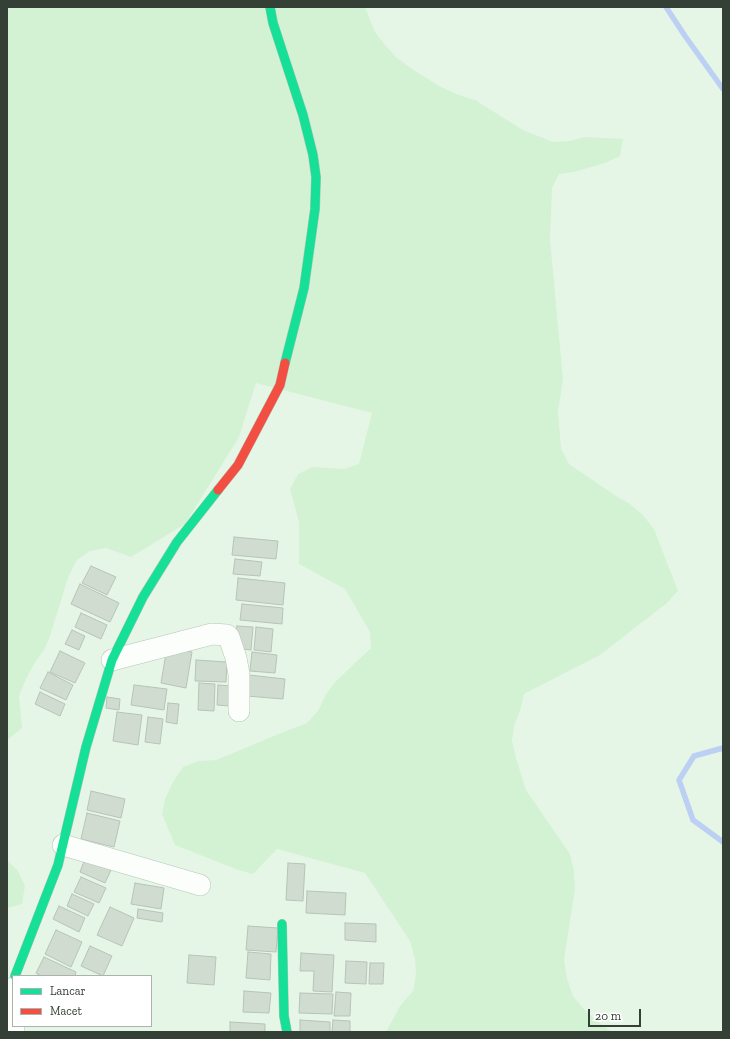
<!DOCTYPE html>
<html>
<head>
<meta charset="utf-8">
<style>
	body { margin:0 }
	#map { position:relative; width:730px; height:1039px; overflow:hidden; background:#e6f6e6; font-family:"Zilla Slab",serif }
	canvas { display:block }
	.frame { position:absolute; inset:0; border:8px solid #343f35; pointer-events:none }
	.legend { position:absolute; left:12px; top:975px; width:140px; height:52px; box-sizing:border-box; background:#fff; border:1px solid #aeb2ae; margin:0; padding:5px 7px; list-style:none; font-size:12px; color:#343f35 }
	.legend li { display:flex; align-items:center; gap:8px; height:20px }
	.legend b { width:20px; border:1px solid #aeb2ae }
	.scale { position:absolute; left:588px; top:1009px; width:53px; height:18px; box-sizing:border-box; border:2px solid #343f35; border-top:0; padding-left:5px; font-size:12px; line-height:14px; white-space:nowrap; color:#343f35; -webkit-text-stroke:3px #fff; paint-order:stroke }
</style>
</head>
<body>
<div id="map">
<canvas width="730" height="1039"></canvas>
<div class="frame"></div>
<ul class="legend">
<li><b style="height:5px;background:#16e098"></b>Lancar</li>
<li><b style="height:5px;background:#f24e42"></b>Macet</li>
</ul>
<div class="scale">20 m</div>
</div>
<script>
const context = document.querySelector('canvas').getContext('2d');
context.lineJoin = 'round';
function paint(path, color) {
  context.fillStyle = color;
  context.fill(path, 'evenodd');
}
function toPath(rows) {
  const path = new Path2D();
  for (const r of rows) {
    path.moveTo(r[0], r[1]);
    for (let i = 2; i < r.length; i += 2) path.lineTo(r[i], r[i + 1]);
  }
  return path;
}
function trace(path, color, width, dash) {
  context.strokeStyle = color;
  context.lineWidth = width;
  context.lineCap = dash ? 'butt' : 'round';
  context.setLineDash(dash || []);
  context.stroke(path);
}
paint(toPath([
	[7,7,365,7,375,32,385,45,396,57,409,67,439,86,459,95,475,100,523,130,553,142,570,141,585,137,623,139,620,156,605,163,574,172,559,174,552,188,550,240,563,379,558,412,561,448,569,464,616,496,630,504,642,514,654,529,678,591,667,603,600,655,524,694,520,711,514,726,512,741,516,758,526,790,570,854,574,870,575,889,564,960,567,978,573,996,583,1008,595,1020,612,1032,386,1032,400,1006,413,991,416,975,415,959,410,941,365,873,277,849,253,874,238,870,175,845,162,814,165,799,173,782,183,767,199,761,216,760,231,754,276,735,307,723,318,711,325,696,334,683,371,648,370,632,345,589,299,564,299,522,290,489,298,474,312,467,344,469,359,464,372,413,256,383,239,437,185,524,131,557,106,548,90,551,77,560,69,575,50,636,44,650,34,664,26,679,19,696,22,728,7,740],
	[7,860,18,871,25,886,22,904,7,908]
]), '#d2f2d3');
trace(toPath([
	[666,7,685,36,723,89],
	[723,748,694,756,679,780,693,820,723,842]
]), '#bbd0f3', 5.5);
const building = toPath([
	[234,537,278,541,276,559,232,555,234,537],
	[235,559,262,562,260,576,233,574,235,559],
	[91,566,116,577,107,595,82,583,91,566],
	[238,578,285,583,283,605,236,600,238,578],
	[80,584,119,603,110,622,71,604,80,584],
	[242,604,283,608,282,624,240,620,242,604],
	[81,613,107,625,101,639,75,627,81,613],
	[237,626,253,627,251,650,234,648,237,626],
	[256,627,273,629,271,652,254,650,256,627],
	[72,630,85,636,79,650,65,644,72,630],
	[167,647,192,652,186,688,161,683,167,647],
	[60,651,85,663,75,683,50,672,60,651],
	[252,652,277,655,275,673,250,671,252,652],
	[196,660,227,662,226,682,195,681,196,660],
	[48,672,73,685,66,700,40,688,48,672],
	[249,675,285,679,283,699,247,696,249,675],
	[199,683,215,684,214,711,198,710,199,683],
	[134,685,167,689,164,710,131,705,134,685],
	[218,685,231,686,230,706,217,705,218,685],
	[40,692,65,704,60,716,35,704,40,692],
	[107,697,120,699,119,710,106,708,107,697],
	[168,703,179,704,177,724,166,722,168,703],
	[117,712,142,715,138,745,113,741,117,712],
	[148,717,163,719,160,744,145,742,148,717],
	[91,791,125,799,121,818,87,810,91,791],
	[87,813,120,821,114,847,81,839,87,813],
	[86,856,112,868,105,883,80,872,86,856],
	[288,863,305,864,303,901,286,900,288,863],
	[81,877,106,888,99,903,74,892,81,877],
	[135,883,164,888,161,909,131,904,135,883],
	[307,891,346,893,345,915,306,913,307,891],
	[72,894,94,904,88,916,67,906,72,894],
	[59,906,85,918,79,932,53,919,59,906],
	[110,907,134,918,122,946,97,935,110,907],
	[138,909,163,913,162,922,137,918,138,909],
	[345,923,376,924,376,942,345,940,345,923],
	[248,926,278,928,276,952,246,950,248,926],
	[56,930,82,942,71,967,45,954,56,930],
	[90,946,112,956,103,976,81,966,90,946],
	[248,952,271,954,270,980,246,978,248,952],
	[301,953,334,955,332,992,313,991,314,971,300,971,301,953],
	[189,955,216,957,214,985,187,983,189,955],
	[44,957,76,972,75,976,41,976,36,973,44,957],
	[346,961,367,962,366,984,345,983,346,961],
	[370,963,384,963,383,984,369,984,370,963],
	[244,991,271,993,269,1013,243,1012,244,991],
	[336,992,351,993,350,1016,334,1016,336,992],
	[300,993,333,994,332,1014,299,1013,300,993],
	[300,1020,330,1022,330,1032,300,1032,300,1020],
	[333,1020,350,1021,350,1032,332,1032,333,1020],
	[230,1022,265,1024,265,1032,230,1032,230,1022]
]);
paint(building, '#d0dcd0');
trace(building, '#b6c3b7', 1);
const street = toPath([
	[112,660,212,634,227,635,229,637,236,658,239,674,239,711],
	[63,845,200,885],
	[13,988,12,1020,14,1032]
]);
const fast = toPath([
	[270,7,273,23,303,115,313,155,316,177,315,209,304,288,285,363],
	[282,924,284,1016,287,1032],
	[15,976,58,865,86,747,112,660,143,597,177,542,218,490]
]);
const jam = toPath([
	[218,490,238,465,280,385,285,363]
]);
trace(street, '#b7c4b7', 22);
trace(fast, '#b7c4b7', 10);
trace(jam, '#b7c4b7', 10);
trace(street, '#fbfefb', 21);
trace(fast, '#16e098', 9);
trace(jam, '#f24e42', 9);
</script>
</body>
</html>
